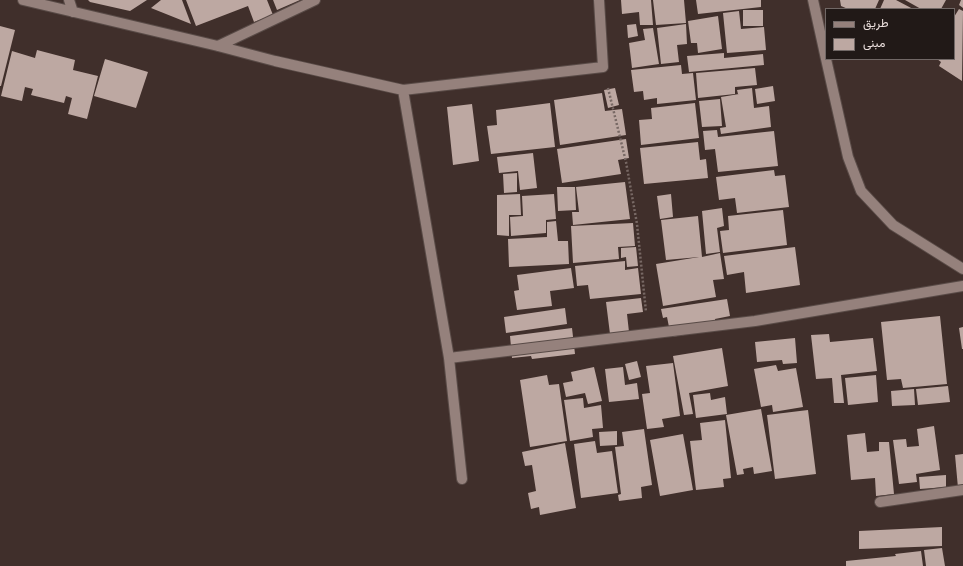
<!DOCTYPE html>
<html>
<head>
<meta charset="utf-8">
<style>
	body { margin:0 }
	#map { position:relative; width:963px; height:566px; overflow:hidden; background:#402f2b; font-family:"Public Sans",Vazirmatn,sans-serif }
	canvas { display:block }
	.legend { position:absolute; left:825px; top:8px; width:130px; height:52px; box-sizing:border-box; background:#211917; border:1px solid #716866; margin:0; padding:5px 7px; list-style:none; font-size:12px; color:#eadedc }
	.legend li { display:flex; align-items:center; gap:8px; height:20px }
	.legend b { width:20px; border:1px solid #716866 }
</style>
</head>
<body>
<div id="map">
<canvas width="963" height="566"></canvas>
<ul class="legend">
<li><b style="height:5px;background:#95817c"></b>طريق</li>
<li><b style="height:11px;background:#bda8a2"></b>مبنى</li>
</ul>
</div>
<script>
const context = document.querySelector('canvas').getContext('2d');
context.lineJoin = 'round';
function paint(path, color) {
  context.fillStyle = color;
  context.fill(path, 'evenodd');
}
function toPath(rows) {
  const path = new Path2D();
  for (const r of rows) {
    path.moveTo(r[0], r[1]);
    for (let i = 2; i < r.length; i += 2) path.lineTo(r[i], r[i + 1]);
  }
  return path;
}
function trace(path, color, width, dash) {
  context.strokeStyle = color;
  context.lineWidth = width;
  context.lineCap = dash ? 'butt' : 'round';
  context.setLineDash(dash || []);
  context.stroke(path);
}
paint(toPath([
	[88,0,147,0,130,11,90,2],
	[161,0,182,0,191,24,151,8],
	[186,0,267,0,273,15,254,22,248,6,196,26],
	[273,0,300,0,277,10],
	[621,0,651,0,653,25,640,25,639,12,622,14],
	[653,0,684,0,686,23,656,25],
	[696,0,761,0,761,7,698,14],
	[840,0,879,0,875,9,848,9,841,6],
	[884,0,896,0,913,9,880,9],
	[905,0,946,0,941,9,921,9],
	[961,0,963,0,963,8,959,5],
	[959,9,963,11,962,81,939,66,941,62,937,59,954,59,954,17],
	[743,10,763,10,763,26,743,26],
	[739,11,741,29,764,27,766,50,727,53,723,13],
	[718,16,722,49,698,53,697,43,691,43,688,21],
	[636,24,638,36,628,38,627,25],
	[686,24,687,44,677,45,679,62,661,64,657,28],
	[0,26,15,30,1,86,0,86],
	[653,28,659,64,632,68,629,43,645,40,643,29],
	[37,50,75,60,73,70,98,76,87,119,68,114,72,98,66,96,64,103,31,95,33,89,25,87,22,101,1,96,12,51,35,58],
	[724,53,724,58,763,54,764,65,689,72,687,56],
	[105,59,148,72,136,108,94,96],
	[681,65,682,74,693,73,696,100,657,104,657,98,644,100,643,91,634,92,631,70],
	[755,68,757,85,735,87,735,94,698,98,696,73],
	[773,86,775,101,757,104,755,89],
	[615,88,619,105,608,108,604,90],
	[752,88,754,108,769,106,771,127,721,134,720,128,726,127,721,97,739,94,738,94,737,90],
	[602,93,605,111,622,109,626,135,560,145,554,100],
	[720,99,722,126,702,127,699,101],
	[550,103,555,147,491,154,487,126,497,125,496,110],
	[695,103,699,138,641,145,639,120,652,119,651,108],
	[472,104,479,161,453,165,447,107],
	[717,130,718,137,774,131,778,166,718,172,715,149,705,150,703,131],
	[626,139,629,158,618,160,621,174,562,183,557,149],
	[698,142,700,160,706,159,708,178,644,184,640,148],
	[533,153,537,188,520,190,518,171,499,173,497,157],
	[774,170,775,176,785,175,789,207,737,213,735,198,719,200,716,177],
	[517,173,517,192,504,193,503,174],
	[625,182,630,219,573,225,572,212,579,212,576,187],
	[557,187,575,187,576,210,558,211],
	[520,194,521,215,509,215,509,236,497,235,497,195],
	[554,194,556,219,546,220,546,233,511,236,510,217,523,216,522,196],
	[671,194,673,217,660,219,657,196],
	[722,208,724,226,717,228,720,252,706,254,702,211],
	[783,210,787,245,723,253,720,231,729,230,728,216],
	[698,216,702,257,720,253,724,279,713,280,716,297,663,306,656,264,699,257,666,260,661,220],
	[556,221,558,241,568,241,569,264,509,267,508,239,547,237,547,222],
	[633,223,635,246,618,247,619,259,573,263,571,226],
	[636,247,638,266,627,267,626,257,621,258,621,248],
	[795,247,800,285,746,293,744,272,727,275,724,256],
	[625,261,625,270,638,268,641,294,590,299,588,285,577,286,575,266],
	[571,268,574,288,550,291,552,306,517,310,514,291,519,290,517,275],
	[641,298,643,312,627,314,629,332,610,334,606,302],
	[727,299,730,316,715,319,717,330,671,337,667,317,663,318,661,309],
	[565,308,567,324,506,333,504,317],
	[940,316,947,384,903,388,901,379,887,380,881,322],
	[963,327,963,349,962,349,959,328],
	[572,328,575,354,532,359,531,356,512,358,510,336],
	[829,334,830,342,873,338,877,371,841,375,844,403,834,403,832,378,816,379,811,335],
	[795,338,797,363,783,364,782,360,757,362,755,342],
	[722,348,728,386,689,393,693,414,684,415,673,356],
	[637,361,641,377,629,380,625,364],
	[673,363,680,416,662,419,664,427,647,429,642,394,650,393,646,366],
	[776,365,778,371,796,368,803,407,773,412,772,405,761,407,754,369],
	[594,367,602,401,588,404,585,393,566,397,563,383,573,381,571,372],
	[623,367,625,385,637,383,639,399,609,402,605,369],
	[547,375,549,385,559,384,567,441,530,447,520,380],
	[876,375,878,402,848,405,845,378],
	[948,386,950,402,918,405,916,389],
	[914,389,915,405,892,406,891,391],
	[710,393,711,400,725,397,727,414,696,418,693,395],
	[583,398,584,408,601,405,603,428,592,429,593,437,570,441,564,400],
	[761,409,772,471,754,474,753,467,743,469,744,474,737,475,726,415],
	[808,410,816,474,775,479,767,415],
	[725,420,731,478,723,479,724,487,696,490,690,441,702,440,700,423],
	[934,426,940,470,916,474,917,482,899,484,893,440,906,439,907,447,919,446,917,429],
	[644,429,652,485,641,487,642,498,619,501,618,495,621,494,615,447,624,446,622,432],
	[617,431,617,445,600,446,599,432],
	[865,433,867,452,879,451,879,442,889,442,894,494,876,496,875,478,851,480,847,435],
	[683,434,693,490,660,496,650,440],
	[595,441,597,453,612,451,618,493,581,498,574,444],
	[565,443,576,508,540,515,539,507,531,509,528,493,536,491,532,465,525,466,522,452],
	[963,454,963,487,958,488,955,455],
	[946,475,946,487,920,489,919,477],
	[942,527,942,546,859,549,859,531],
	[942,548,945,566,926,566,924,550],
	[921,551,923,566,846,566,846,561,896,556,895,554]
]), '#bda8a2');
const minor = toPath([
	[23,0,218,46,275,61,403,90,449,358,462,479],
	[69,0,73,12],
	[813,0,826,59],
	[218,46,315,0],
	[826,59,848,157,861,191,893,225,963,269],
	[403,90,603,67,599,0],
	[449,358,755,321,963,286],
	[880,502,963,490]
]);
trace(minor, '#594b47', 12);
trace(toPath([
	[608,88,626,162,637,224,646,312]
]), '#786965', 2.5, [2, 2]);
trace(minor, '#95817c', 10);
</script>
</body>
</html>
